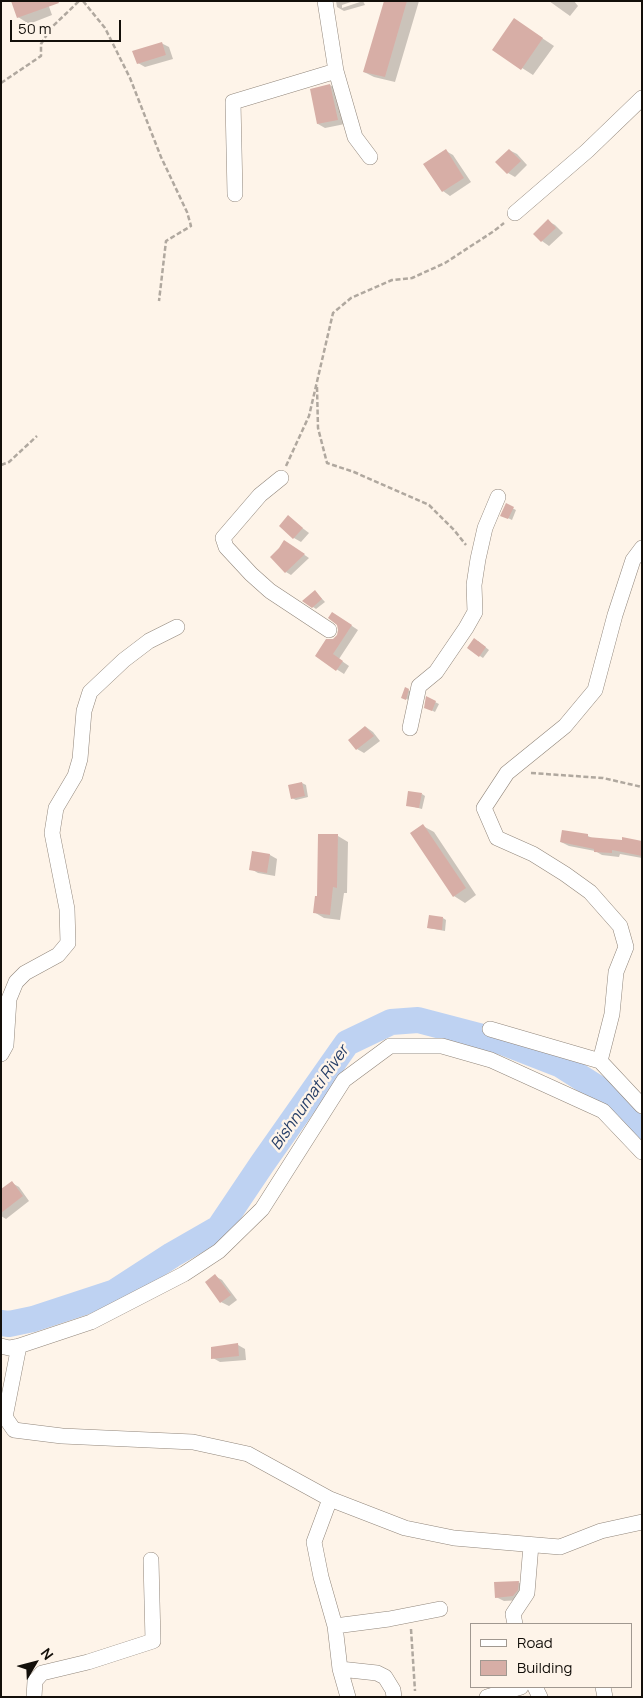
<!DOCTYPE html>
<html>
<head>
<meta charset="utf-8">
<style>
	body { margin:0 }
	#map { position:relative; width:643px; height:1698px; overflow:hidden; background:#fef4e9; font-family:Manrope,sans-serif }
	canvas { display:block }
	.frame { position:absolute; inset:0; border:2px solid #130f0a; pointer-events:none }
	.legend { position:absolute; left:470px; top:1623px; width:162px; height:65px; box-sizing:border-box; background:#fef4e9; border:1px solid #a09890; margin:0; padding:6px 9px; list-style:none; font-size:15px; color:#130f0a }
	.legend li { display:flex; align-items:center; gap:10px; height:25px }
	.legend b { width:25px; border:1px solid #a09890 }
	.north { position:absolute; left:10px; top:1638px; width:50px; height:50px; -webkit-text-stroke:4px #fef4e9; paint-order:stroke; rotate:53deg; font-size:14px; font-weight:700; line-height:20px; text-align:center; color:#130f0a }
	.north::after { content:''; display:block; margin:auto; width:18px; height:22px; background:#130f0a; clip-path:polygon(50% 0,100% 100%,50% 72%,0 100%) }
	.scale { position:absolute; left:10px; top:20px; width:111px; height:22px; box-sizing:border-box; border:2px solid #130f0a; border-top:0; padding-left:6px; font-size:15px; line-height:18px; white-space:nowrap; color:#130f0a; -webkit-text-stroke:4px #fef4e9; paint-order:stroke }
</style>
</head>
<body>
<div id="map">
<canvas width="643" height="1698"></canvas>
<div class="frame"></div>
<ul class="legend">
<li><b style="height:6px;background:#fff"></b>Road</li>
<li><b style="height:14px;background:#d7aea6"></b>Building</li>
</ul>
<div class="north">N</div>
<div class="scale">50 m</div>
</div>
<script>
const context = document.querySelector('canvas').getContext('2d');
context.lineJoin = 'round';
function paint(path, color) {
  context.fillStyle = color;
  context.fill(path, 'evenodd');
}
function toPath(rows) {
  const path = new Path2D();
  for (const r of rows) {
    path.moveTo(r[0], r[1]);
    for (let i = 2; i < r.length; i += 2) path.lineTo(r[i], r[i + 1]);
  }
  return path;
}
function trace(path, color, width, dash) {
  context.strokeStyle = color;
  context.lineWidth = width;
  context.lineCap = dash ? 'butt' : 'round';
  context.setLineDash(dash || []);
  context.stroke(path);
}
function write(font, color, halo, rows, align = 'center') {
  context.font = font + ' Manrope,sans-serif';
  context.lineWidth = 5;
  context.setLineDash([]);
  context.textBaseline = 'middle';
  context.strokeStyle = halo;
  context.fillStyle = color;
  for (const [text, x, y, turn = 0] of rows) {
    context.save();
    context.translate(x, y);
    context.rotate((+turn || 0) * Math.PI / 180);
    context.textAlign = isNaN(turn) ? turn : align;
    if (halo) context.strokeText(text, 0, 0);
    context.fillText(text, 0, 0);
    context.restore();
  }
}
paint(toPath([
	[47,1,52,15,29,24,18,17],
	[336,1,354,1,342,5,342,8,363,1,365,5,344,11,337,7],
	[385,1,419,1,395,82,374,77,364,72],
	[549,1,574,1,578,6,570,16],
	[515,20,554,46,533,75,494,50],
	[161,43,169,47,173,59,145,67,138,63],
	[330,85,337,89,345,124,325,128,318,124],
	[509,150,517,154,527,165,515,177,508,173,497,162],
	[446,151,453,155,471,182,450,196,443,191],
	[548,221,555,225,563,233,549,246,542,241,534,234],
	[506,505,516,510,512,520,502,515],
	[288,517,309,533,301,542,294,538],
	[290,545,309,558,291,575,286,572],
	[315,591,325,602,316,609,304,601],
	[340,618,358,630,339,659,349,666,344,674,316,656,338,635],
	[478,641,489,650,483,658,480,656],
	[406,689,412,692,410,701,403,697],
	[427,698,439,704,435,712,425,707],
	[366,727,373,732,380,741,364,753,357,749],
	[302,783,306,785,308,797,296,800,292,798],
	[422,794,425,796,422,809,407,805],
	[423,826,434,832,476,895,465,903,454,896],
	[338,836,348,842,347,893,344,893,340,920,324,918,314,912],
	[588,836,592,838,642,842,642,858,620,854,619,857,602,855,595,851,569,846,561,842],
	[253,852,270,855,277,859,275,876,258,873,251,869],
	[443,918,446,920,445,931,428,928],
	[12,1183,19,1187,29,1201,6,1219,1,1216,1,1191],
	[215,1276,222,1280,237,1300,229,1306,221,1302],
	[238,1345,245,1349,246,1360,220,1362,213,1358],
	[518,1582,526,1587,521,1600,504,1601,496,1597]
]), '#0003');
trace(toPath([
	[1,1323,9,1324,33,1319,115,1292,172,1255,219,1228,262,1164,347,1043,391,1022,418,1020,502,1042,561,1065,602,1091,642,1135]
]), '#bed2f2', 26);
paint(toPath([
	[11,1,58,1,59,3,17,18],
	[384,1,407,1,385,77,363,72],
	[514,18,543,38,521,70,492,50],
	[162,42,166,55,137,64,132,51],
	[330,84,338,120,317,124,310,89],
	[446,149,464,178,442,192,423,164],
	[509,149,521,161,507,174,495,162],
	[548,219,556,228,541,242,533,234],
	[506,503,514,507,508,519,500,516],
	[288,515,303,528,293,539,279,526],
	[284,540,305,554,285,573,270,557,279,548],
	[315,590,322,599,312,608,302,601],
	[332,612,352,625,333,654,343,661,336,671,315,656,326,639,333,639,337,635,338,630,337,625,328,618],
	[474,638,486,647,479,657,467,648],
	[405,687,409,689,406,700,401,698],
	[426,696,436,701,432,711,424,708],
	[365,726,374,736,356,750,348,740],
	[302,782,305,796,291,799,288,785],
	[408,791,422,793,419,808,406,806],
	[423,824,466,888,453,897,410,833],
	[562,830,588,834,588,837,622,840,622,837,642,841,642,856,612,850,612,853,594,852,594,849,560,842],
	[318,834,338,834,337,888,333,887,330,915,313,913,315,896,317,896],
	[252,851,270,854,267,873,249,870],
	[429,915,443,917,442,930,427,928],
	[12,1181,23,1196,1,1213,1,1189],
	[215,1274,231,1295,220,1303,205,1282],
	[238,1343,239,1356,211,1359,211,1347],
	[519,1581,518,1590,513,1596,495,1598,494,1582]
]), '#d7aea6');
const minor = toPath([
	[325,1,336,71,355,137,370,157],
	[235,194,233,102,336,71],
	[515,213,587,151,642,98],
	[281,478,260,495,223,538,226,547,251,574,270,591,329,630],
	[410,728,419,686,436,672,466,628,475,612,474,585,478,559,485,528,498,497],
	[490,1029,600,1061,642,1106],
	[1,1054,6,1045,9,999,16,982,25,973,58,955,68,943,67,909,52,833,56,808,75,776,80,759,84,711,90,692,124,660,149,641,177,627],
	[600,1061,612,1014,616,972,626,947,620,926,590,892,565,874,533,854,497,838,484,808,507,773,565,726,595,690,615,615,633,560,642,548],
	[1,1346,9,1348,19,1346,91,1322,184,1274,219,1251,262,1209,344,1080,390,1046,442,1046,491,1060,603,1111,642,1152],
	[19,1346,5,1417,14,1430,62,1436,193,1442,248,1454,330,1499,405,1528,454,1538,560,1547,601,1531,642,1522],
	[330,1499,314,1542,321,1577,335,1626,340,1669,348,1697],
	[515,1624,513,1614,527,1593,531,1545],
	[335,1626,389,1619,440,1609],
	[340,1669,377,1673,385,1677,393,1690,394,1697],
	[535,1687,540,1697],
	[603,1687,605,1697],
	[34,1697,35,1681,42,1673,88,1662,153,1641,151,1560],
	[487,1697,521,1687]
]);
trace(minor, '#91867b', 16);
trace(toPath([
	[83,1,105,28,130,78,161,157,187,212,191,226,166,241,159,301],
	[1,83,41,56,41,44,51,28,79,1],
	[317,387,318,428,327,463,354,472,429,505,454,530,466,545],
	[1,465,9,462,37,436],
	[286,466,309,416,333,313,351,298,392,280,412,278,445,263,494,231,504,223],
	[531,773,603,778,642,787],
	[411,1629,415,1691]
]), '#b0a89f', 2.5, [5, 2.5]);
trace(minor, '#fff', 15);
write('italic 16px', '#243d67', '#fef4e9', [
	["Bishnumati River",310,1098,-55]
]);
</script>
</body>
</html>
